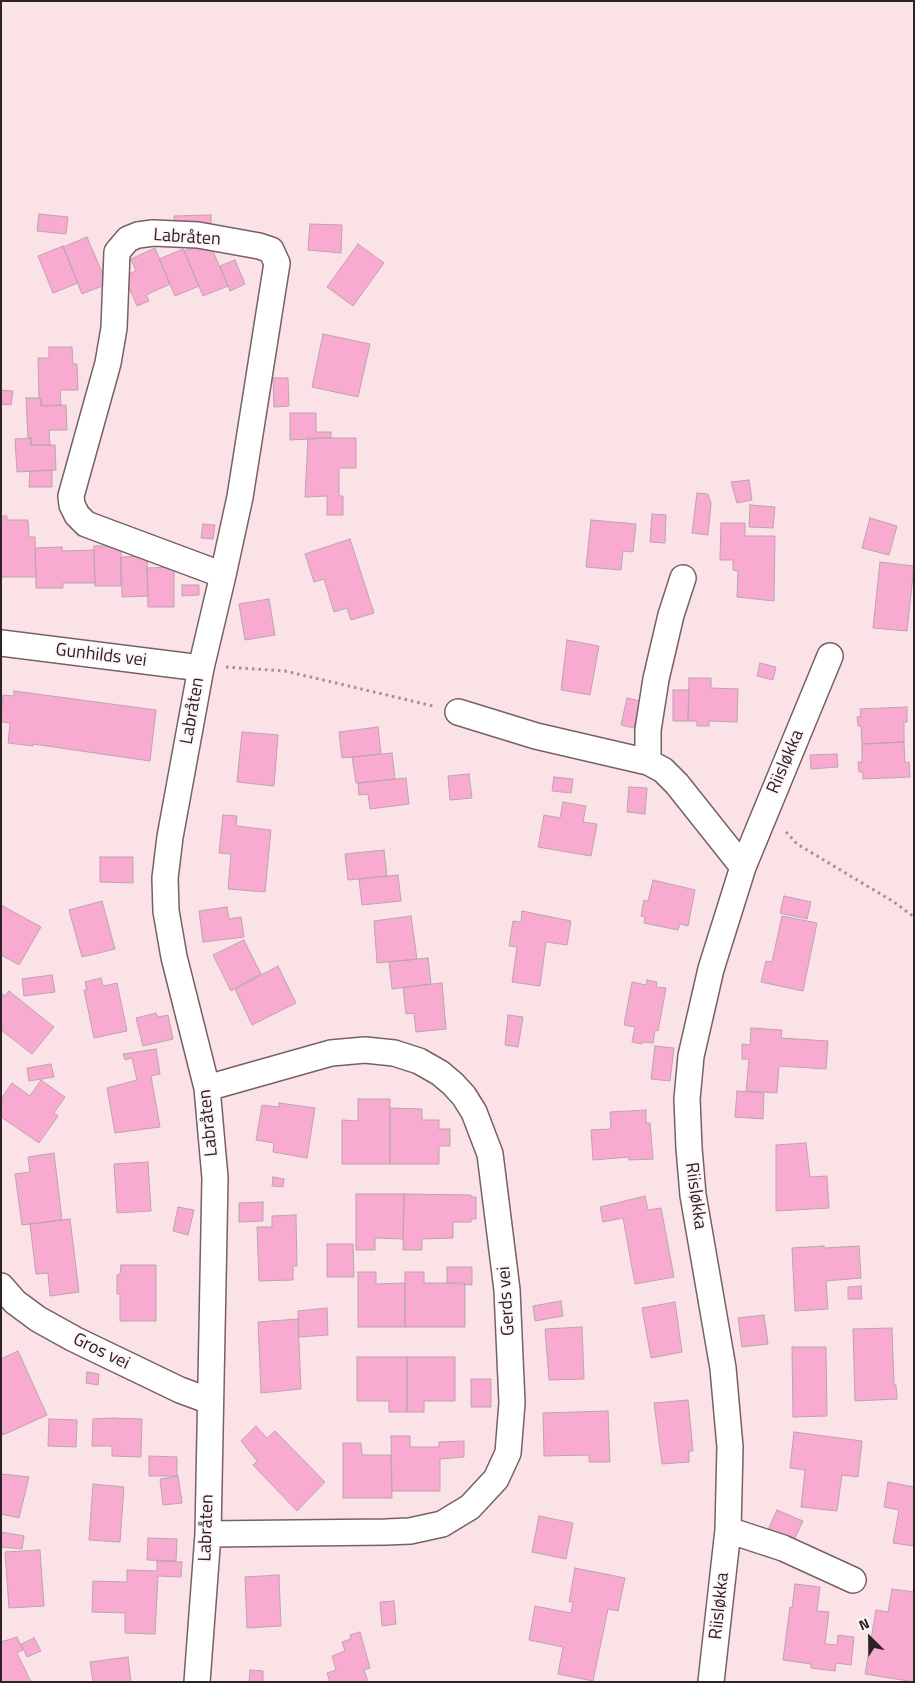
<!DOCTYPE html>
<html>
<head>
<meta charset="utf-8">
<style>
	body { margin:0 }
	#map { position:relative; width:915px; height:1683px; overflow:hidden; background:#fbe2e6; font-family:"Titillium Web",sans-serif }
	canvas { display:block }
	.frame { position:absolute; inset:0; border:2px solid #2c2324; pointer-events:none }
	.north { position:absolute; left:845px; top:1613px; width:50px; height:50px; -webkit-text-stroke:4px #fef4f5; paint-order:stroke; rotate:337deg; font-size:14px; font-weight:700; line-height:20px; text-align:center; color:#2c2324 }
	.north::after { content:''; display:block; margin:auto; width:18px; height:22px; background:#2c2324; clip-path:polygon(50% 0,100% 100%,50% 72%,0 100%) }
</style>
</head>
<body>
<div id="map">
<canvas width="915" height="1683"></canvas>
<div class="frame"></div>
<div class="north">N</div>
</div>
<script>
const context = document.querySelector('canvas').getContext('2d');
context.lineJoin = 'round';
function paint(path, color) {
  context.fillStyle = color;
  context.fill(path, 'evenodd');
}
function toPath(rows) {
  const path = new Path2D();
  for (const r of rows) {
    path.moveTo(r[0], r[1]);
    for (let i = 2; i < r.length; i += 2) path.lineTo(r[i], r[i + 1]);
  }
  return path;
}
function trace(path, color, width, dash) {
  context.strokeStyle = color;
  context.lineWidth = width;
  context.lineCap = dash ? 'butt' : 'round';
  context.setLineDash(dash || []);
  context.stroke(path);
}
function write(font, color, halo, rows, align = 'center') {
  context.font = font + ' "Titillium Web",sans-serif';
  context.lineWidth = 4;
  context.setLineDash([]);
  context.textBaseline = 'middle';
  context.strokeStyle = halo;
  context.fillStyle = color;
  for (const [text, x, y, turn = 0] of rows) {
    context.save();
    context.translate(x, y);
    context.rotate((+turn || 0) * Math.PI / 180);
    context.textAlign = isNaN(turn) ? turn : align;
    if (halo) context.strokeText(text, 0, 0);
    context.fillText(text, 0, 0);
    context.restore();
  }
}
const building = toPath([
	[39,214,68,217,66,234,37,231,39,214],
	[211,215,211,224,174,224,174,216,211,215],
	[310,224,342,225,341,253,308,250,310,224],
	[87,237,107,284,82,294,63,247,87,237],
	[205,242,209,251,212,249,228,286,203,296,184,251,205,242],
	[358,244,384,263,353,306,327,287,358,244],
	[63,246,78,283,53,293,38,256,63,246],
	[155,248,170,284,146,295,149,301,137,306,124,276,136,271,131,259,155,248],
	[183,249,199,286,175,296,159,259,183,249],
	[235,260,245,284,230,291,220,266,235,260],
	[323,334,370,344,358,397,312,387,323,334],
	[49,347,72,347,73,364,77,364,78,390,60,390,61,405,41,406,41,398,39,398,38,358,49,358,49,347],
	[273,378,288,378,289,406,274,407,273,378],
	[1,390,13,391,11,405,1,404,1,390],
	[26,398,41,398,41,406,66,405,67,430,49,430,50,445,31,445,31,438,28,438,26,398],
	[290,413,316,413,316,432,331,432,331,438,290,440,290,413],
	[31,438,31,445,55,445,56,470,17,472,15,439,31,438],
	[308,438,356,438,356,468,339,468,339,496,343,496,343,515,327,515,327,496,305,497,308,438],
	[52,470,52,487,29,487,30,471,52,470],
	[749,480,752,500,737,503,731,482,749,480],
	[697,493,708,494,711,503,708,535,692,533,697,493],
	[750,505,775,507,773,528,749,527,750,505],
	[652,514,666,515,665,543,650,542,652,514],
	[1,516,7,516,7,520,28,520,29,537,35,537,36,577,1,577,1,516],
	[870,518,897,526,889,555,862,548,870,518],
	[591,520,636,524,633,552,623,551,621,570,586,567,591,520],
	[721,523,745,523,745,536,775,536,774,601,737,597,738,571,733,570,733,560,720,560,721,523],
	[203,524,215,525,213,539,201,538,203,524],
	[350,539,374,613,351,620,347,608,334,612,324,579,314,582,305,554,350,539],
	[94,546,121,546,121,586,95,586,94,546],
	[62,547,62,551,94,550,95,583,63,583,63,588,36,588,35,548,62,547],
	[147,556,148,596,122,597,121,557,147,556],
	[880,562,914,566,907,631,873,628,880,562],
	[174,567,174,607,148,607,147,568,174,567],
	[182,585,199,585,199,595,182,596,182,585],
	[269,599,275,635,245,640,239,604,269,599],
	[567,640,599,646,590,695,561,690,567,640],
	[760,663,776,667,773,680,757,676,760,663],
	[689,678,711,678,711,688,738,689,737,722,709,721,709,726,697,726,697,721,688,721,689,678],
	[673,690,689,690,688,721,673,721,673,690],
	[14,691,156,710,150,761,33,744,33,746,8,743,10,723,1,722,3,695,14,696,14,691],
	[627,698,640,701,634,728,621,725,627,698],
	[907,707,907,722,904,722,904,742,862,744,861,726,858,726,857,717,861,716,860,709,907,707],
	[378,727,381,754,342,758,339,732,378,727],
	[242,732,278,735,274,786,237,782,242,732],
	[904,742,905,763,909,762,910,777,863,779,863,772,859,772,858,762,862,762,862,744,904,742],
	[392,753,395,779,356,783,352,757,392,753],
	[837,754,838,767,811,769,810,755,837,754],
	[469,774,472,798,450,800,448,776,469,774],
	[554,777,573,779,571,793,552,791,554,777],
	[406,778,409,804,370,809,368,794,359,795,358,783,406,778],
	[629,787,647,788,645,814,627,812,629,787],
	[563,802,586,806,583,822,597,824,591,856,538,847,544,815,560,818,563,802],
	[223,815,237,816,236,826,271,830,265,892,228,889,231,854,219,853,223,815],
	[384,850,387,876,348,880,345,854,384,850],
	[100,857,133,857,133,883,100,882,100,857],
	[398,875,401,901,362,905,359,879,398,875],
	[653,880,695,890,688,926,680,924,678,930,644,923,645,917,641,916,644,900,648,901,653,880],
	[784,896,811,902,807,919,780,913,784,896],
	[102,901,115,949,82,957,69,910,102,901],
	[1,905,41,927,19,965,1,955,1,905],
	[227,907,229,919,241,917,244,937,203,942,199,911,227,907],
	[522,911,571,921,567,945,546,942,540,986,512,982,517,947,509,946,513,921,521,922,522,911],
	[411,916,417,959,377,963,374,921,411,916],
	[782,916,817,923,803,991,761,982,766,961,772,962,782,916],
	[244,940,261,974,231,991,213,955,244,940],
	[428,958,431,984,392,989,389,962,428,958],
	[278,966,296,1003,252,1025,235,989,278,966],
	[52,975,55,992,24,996,22,979,52,975],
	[101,978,103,986,117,983,127,1031,94,1038,84,990,87,990,85,982,101,978],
	[647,980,657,982,656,987,666,988,658,1031,655,1030,653,1043,642,1042,642,1044,632,1042,635,1027,624,1025,632,982,646,985,647,980],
	[442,983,446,1029,416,1032,414,1013,406,1014,403,987,442,983],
	[9,991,54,1027,32,1054,1,1030,1,993,5,996,9,991],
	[156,1013,158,1017,168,1015,173,1039,143,1046,136,1018,156,1013],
	[508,1015,523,1017,518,1047,505,1045,508,1015],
	[751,1028,782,1030,781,1038,828,1041,826,1069,779,1066,777,1093,746,1091,749,1059,742,1059,742,1044,750,1045,751,1028],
	[655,1046,674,1048,670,1081,651,1079,655,1046],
	[156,1049,160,1074,151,1076,160,1127,115,1133,107,1088,137,1080,132,1058,125,1060,123,1054,156,1049],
	[51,1064,54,1077,29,1081,27,1068,51,1064],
	[41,1080,65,1097,54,1113,58,1116,39,1143,1,1117,1,1099,12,1083,30,1096,41,1080],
	[737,1091,764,1093,763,1119,735,1117,737,1091],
	[358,1099,390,1099,390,1164,342,1164,342,1120,358,1121,358,1099],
	[279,1103,315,1108,307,1158,273,1152,274,1143,256,1140,262,1105,279,1107,279,1103],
	[390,1108,422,1109,422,1120,439,1120,439,1129,450,1129,450,1146,439,1146,439,1164,390,1164,390,1108],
	[646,1110,646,1123,650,1123,653,1159,629,1160,629,1157,593,1160,591,1130,611,1129,610,1112,646,1110],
	[806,1143,810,1177,827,1176,829,1208,776,1211,776,1145,806,1143],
	[54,1153,62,1220,22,1225,15,1174,30,1172,28,1157,54,1153],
	[148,1162,151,1211,117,1213,114,1164,148,1162],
	[273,1177,284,1179,283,1187,272,1186,273,1177],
	[356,1194,404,1194,403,1239,375,1238,375,1250,356,1250,356,1194],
	[404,1194,471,1195,471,1197,476,1197,476,1219,471,1219,471,1222,453,1222,453,1238,422,1239,422,1250,403,1250,404,1194],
	[645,1196,648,1210,661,1208,674,1277,635,1284,623,1218,603,1222,600,1207,645,1196],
	[263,1202,263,1221,239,1222,239,1203,263,1202],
	[178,1207,194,1210,188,1235,173,1231,178,1207],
	[296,1215,297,1266,293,1266,293,1280,259,1281,257,1227,272,1227,272,1216,296,1215],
	[70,1219,79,1292,50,1296,48,1273,36,1274,30,1224,70,1219],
	[327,1244,353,1244,354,1277,327,1277,327,1244],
	[824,1246,824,1248,859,1246,861,1278,826,1281,828,1309,795,1311,792,1248,824,1246],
	[121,1265,156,1265,156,1321,120,1321,120,1294,117,1294,117,1275,120,1274,121,1265],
	[447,1267,472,1267,472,1285,447,1283,447,1267],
	[358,1272,376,1272,376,1284,405,1283,405,1327,358,1327,358,1272],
	[405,1272,424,1272,424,1283,465,1283,465,1327,405,1327,405,1272],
	[861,1286,862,1299,848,1299,848,1287,861,1286],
	[561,1301,563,1316,535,1321,533,1306,561,1301],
	[675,1302,682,1352,651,1358,642,1308,675,1302],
	[327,1308,328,1335,299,1337,298,1311,327,1308],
	[764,1315,768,1344,742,1347,738,1318,764,1315],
	[298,1319,301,1389,261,1393,258,1322,298,1319],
	[582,1327,584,1379,549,1380,545,1329,582,1327],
	[892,1328,894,1385,896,1385,897,1399,855,1401,853,1329,892,1328],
	[792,1347,826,1347,827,1416,793,1417,792,1347],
	[18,1351,47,1415,3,1435,1,1431,1,1359,18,1351],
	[357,1357,407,1357,407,1412,389,1412,389,1401,357,1401,357,1357],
	[407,1357,455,1357,455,1401,424,1401,424,1412,407,1412,407,1357],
	[87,1372,99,1374,98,1385,86,1383,87,1372],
	[471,1379,491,1379,491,1407,471,1407,471,1379],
	[688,1400,693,1451,689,1451,689,1462,662,1464,654,1403,688,1400],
	[608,1411,610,1462,589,1462,589,1455,544,1456,543,1413,608,1411],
	[113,1418,142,1419,141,1457,112,1456,112,1446,92,1446,93,1419,113,1418],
	[49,1419,77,1420,76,1447,48,1446,49,1419],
	[256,1426,267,1438,275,1431,325,1482,297,1511,253,1465,257,1461,241,1441,256,1426],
	[794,1432,862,1441,858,1477,842,1475,837,1511,801,1507,805,1470,790,1468,794,1432],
	[391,1436,410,1436,410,1447,439,1447,439,1442,464,1441,464,1457,440,1459,440,1491,392,1491,391,1436],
	[343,1443,361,1443,362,1455,391,1455,392,1498,343,1498,343,1443],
	[149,1456,177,1457,177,1476,149,1476,149,1456],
	[1,1474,29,1477,19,1518,1,1514,1,1474],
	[178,1476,182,1503,163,1505,160,1479,178,1476],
	[888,1482,914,1487,914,1546,893,1543,899,1510,884,1507,888,1482],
	[93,1484,124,1487,120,1542,89,1540,93,1484],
	[777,1510,803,1521,793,1542,768,1530,777,1510],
	[539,1516,573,1523,566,1559,532,1552,539,1516],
	[1,1532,24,1536,22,1549,1,1547,1,1532],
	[148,1538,177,1539,176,1561,147,1560,148,1538],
	[40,1550,44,1606,9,1608,5,1552,40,1550],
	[157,1561,182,1562,181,1577,158,1576,155,1634,125,1633,125,1613,92,1612,93,1581,127,1582,127,1570,157,1571,157,1561],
	[575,1568,625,1578,618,1611,608,1609,593,1681,558,1674,563,1647,529,1640,535,1606,571,1613,573,1602,569,1602,575,1568],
	[279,1575,281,1626,247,1628,245,1577,279,1575],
	[795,1584,820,1587,817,1611,829,1612,825,1644,837,1645,838,1635,854,1637,851,1665,836,1663,835,1671,811,1668,811,1664,783,1660,790,1607,792,1608,795,1584],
	[892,1589,914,1592,914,1682,865,1674,876,1610,888,1612,892,1589],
	[394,1601,396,1624,382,1626,380,1602,394,1601],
	[360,1632,370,1668,364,1670,368,1682,330,1682,327,1673,336,1670,332,1656,345,1651,342,1642,351,1639,350,1635,360,1632],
	[17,1637,23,1650,17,1653,31,1682,1,1682,1,1642,17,1637],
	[34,1638,41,1651,27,1657,21,1644,34,1638],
	[128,1657,131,1682,93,1682,90,1662,128,1657],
	[250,1670,263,1671,263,1682,249,1682,250,1670]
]);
paint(building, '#f9aad0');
trace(building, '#baa5ae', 1);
const street = toPath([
	[1,643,201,668],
	[458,712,536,736,648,762,663,770,677,784,743,867],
	[648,762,648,730,656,679,671,615,683,578],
	[207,1088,331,1053,365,1050,394,1053,419,1061,440,1073,453,1084,464,1096,474,1112,490,1154,507,1290,512,1403,508,1453,496,1479,470,1507,442,1524,410,1531,386,1532,208,1534],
	[1,1286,15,1302,38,1319,74,1339,180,1390,210,1401],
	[728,1530,783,1548,853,1580],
	[197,1682,208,1534,215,1178,207,1088,174,957,166,911,165,878,170,837,201,668,223,575,240,497,277,263,271,250,259,246,198,235,153,233,138,235,128,239,117,252,114,328,108,363,71,496,72,505,77,515,86,524,223,575],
	[711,1682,728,1530,730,1447,723,1368,693,1195,689,1148,687,1099,691,1056,711,969,743,867,830,656]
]);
trace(street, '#766164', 28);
trace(toPath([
	[226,667,285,671,433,706],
	[786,832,797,844,894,902,914,917]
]), '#a29092', 3, [2.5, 4]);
trace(street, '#fff', 25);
write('18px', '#2c2324', '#fef4f5', [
	["Labråten",187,238,4],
	["Gunhilds vei",101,656,7],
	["Labråten",193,711,-80],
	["Riisløkka",786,762,-67],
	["Labråten",209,1123,-96],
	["Riisløkka",695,1196,82],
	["Gerds vei",507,1301,-94],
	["Gros vei",101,1352,26],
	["Labråten",207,1528,-88],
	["Riisløkka",720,1606,-84]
]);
</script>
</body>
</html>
